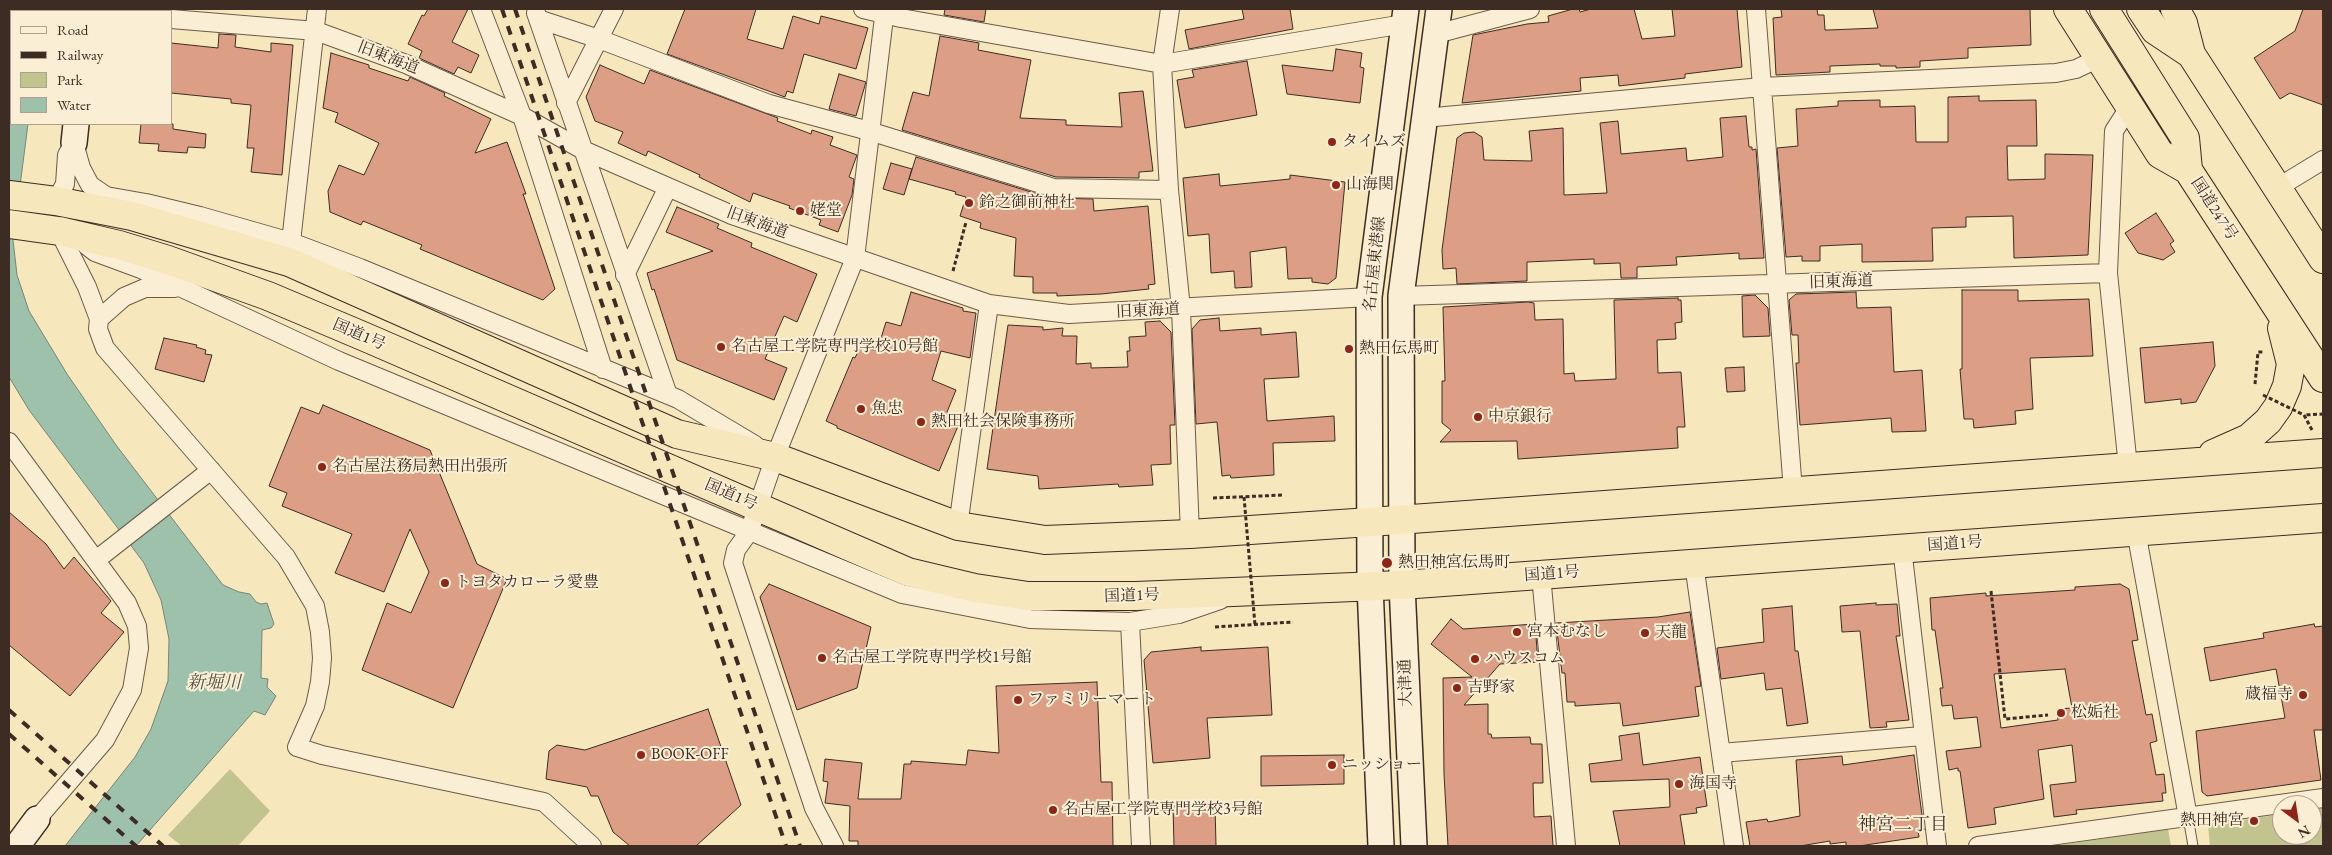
<!DOCTYPE html>
<html>
<head>
<meta charset="utf-8">
<style>
	body { margin:0 }
	#map { position:relative; width:2332px; height:855px; overflow:hidden; background:#f7e7bd; font-family:"EB Garamond",serif }
	canvas { display:block }
	.frame { position:absolute; inset:0; border:10px solid #3d2c24; pointer-events:none }
	.legend { position:absolute; left:10px; top:10px; width:162px; height:115px; box-sizing:border-box; background:#faefd4; border:1px solid #aea18e; margin:0; padding:6px 9px; list-style:none; font-size:15px; color:#3d2c24 }
	.legend li { display:flex; align-items:center; gap:10px; height:25px }
	.legend b { width:25px; border:1px solid #aea18e }
	.north { position:absolute; left:2272px; top:795px; width:50px; height:50px; box-sizing:border-box; background:#faefd4; border:1px solid #aea18e; border-radius:50%; rotate:149deg; font-size:14px; font-weight:700; line-height:20px; text-align:center; color:#3d2c24 }
	.north::after { content:''; display:block; margin:auto; width:18px; height:22px; background:#8f2418; clip-path:polygon(50% 0,100% 100%,50% 72%,0 100%) }
</style>
</head>
<body>
<div id="map">
<canvas width="2332" height="855"></canvas>
<div class="frame"></div>
<ul class="legend">
<li><b style="height:6px;background:#faefd4"></b>Road</li>
<li><b style="height:6px;background:#3d2c24"></b>Railway</li>
<li><b style="height:14px;background:#c1c48e"></b>Park</li>
<li><b style="height:14px;background:#9ec1ac"></b>Water</li>
</ul>
<div class="north">N</div>
</div>
<script>
const context = document.querySelector('canvas').getContext('2d');
context.lineJoin = 'round';
function paint(path, color) {
  context.fillStyle = color;
  context.fill(path, 'evenodd');
}
function toPath(rows) {
  const path = new Path2D();
  for (const r of rows) {
    path.moveTo(r[0], r[1]);
    for (let i = 2; i < r.length; i += 2) path.lineTo(r[i], r[i + 1]);
  }
  return path;
}
function trace(path, color, width, dash) {
  context.strokeStyle = color;
  context.lineWidth = width;
  context.lineCap = dash ? 'butt' : 'round';
  context.setLineDash(dash || []);
  context.stroke(path);
}
function write(font, color, halo, rows, align = 'center') {
  context.font = font + ' "EB Garamond","Noto Serif JP",serif';
  context.lineWidth = 4;
  context.setLineDash([]);
  context.textBaseline = 'middle';
  context.strokeStyle = halo;
  context.fillStyle = color;
  for (const [text, x, y, turn = 0] of rows) {
    context.save();
    context.translate(x, y);
    context.rotate((+turn || 0) * Math.PI / 180);
    context.textAlign = isNaN(turn) ? turn : align;
    if (halo) context.strokeText(text, 0, 0);
    context.fillText(text, 0, 0);
    context.restore();
  }
}
paint(toPath([
	[230,769,270,811,238,846,182,846,168,835],
	[2323,808,2323,846,2210,846,2208,825,2282,814,2282,835,2312,835,2312,810],
	[2168,829,2171,846,2052,846]
]), '#c1c48e');
const water = toPath([
	[9,9,43,9,43,11,11,11,11,124,28,124,13,240,17,275,29,311,67,374,116,445,223,585,239,592,250,594,256,602,261,604,267,603,274,624,271,628,262,630,261,678,268,679,267,687,276,696,265,715,254,711,136,846,65,846,135,757,151,729,168,681,169,639,161,600,144,563,29,410,9,377,9,9]
]);
paint(water, '#9ec1ac');
trace(water, '#778576', 1);
const building = toPath([
	[428,9,468,9,452,42,479,55,471,73,458,67,454,74,419,58,422,51,408,44,422,15,424,16,428,9],
	[685,9,756,9,747,39,783,49,793,16,819,24,821,16,868,28,856,69,804,54,793,93,787,91,785,97,667,54,685,9],
	[945,9,986,9,984,22,944,15,945,9],
	[1242,9,1290,9,1293,29,1189,49,1185,30,1244,19,1242,9],
	[1573,9,1579,9,1580,12,1591,9,1634,9,1642,39,1675,36,1672,9,1737,9,1742,67,1685,74,1685,78,1619,86,1618,75,1580,78,1581,91,1462,103,1473,35,1527,24,1549,22,1548,16,1573,9],
	[1781,9,1817,9,1818,15,1824,15,1825,30,1828,30,1878,28,1873,9,2030,9,2031,45,1968,48,1968,58,1920,61,1920,67,1896,68,1896,66,1880,66,1880,64,1830,66,1830,72,1776,75,1773,18,1782,17,1781,9],
	[2303,9,2323,9,2323,105,2290,93,2280,99,2254,58,2295,31,2303,9],
	[219,34,236,35,235,47,271,52,271,43,293,45,282,175,251,172,254,148,247,148,251,105,231,103,231,99,171,93,171,43,218,48,219,34],
	[940,36,979,43,978,50,1031,60,1020,118,1066,120,1066,125,1122,127,1119,93,1143,91,1153,171,1139,172,1139,178,1056,177,902,130,913,92,929,96,940,36],
	[1336,49,1362,53,1360,67,1364,68,1360,103,1287,94,1282,65,1333,71,1336,49],
	[331,53,369,65,369,68,408,81,410,77,445,93,444,96,491,119,475,153,507,142,526,194,523,194,555,289,543,300,420,249,422,245,363,221,361,225,330,212,328,191,339,165,364,175,379,143,335,122,338,113,323,108,331,53],
	[1247,61,1257,115,1185,128,1177,80,1194,77,1192,70,1247,61],
	[600,65,644,84,650,70,778,118,777,121,811,134,812,130,833,137,830,145,857,155,849,177,854,179,852,195,838,232,819,225,821,220,789,208,790,206,753,193,750,202,699,177,700,175,648,151,646,156,618,143,623,132,595,121,586,97,600,65],
	[839,74,866,82,856,116,829,109,839,74],
	[1979,96,1979,101,2036,100,2037,146,2007,146,2008,180,2045,179,2045,154,2093,155,2088,255,2014,258,2013,216,1966,217,1966,227,1932,228,1933,261,1862,262,1862,244,1820,246,1820,261,1802,261,1802,256,1786,257,1777,148,1798,146,1796,109,1838,106,1838,101,1880,100,1880,107,1915,106,1916,142,1948,142,1948,97,1979,96],
	[1746,116,1749,147,1752,147,1752,150,1756,149,1764,258,1739,259,1739,253,1676,257,1677,265,1637,267,1637,278,1621,278,1620,263,1594,264,1594,259,1527,262,1527,281,1457,284,1456,268,1443,269,1442,250,1457,138,1464,133,1474,132,1482,137,1484,160,1532,161,1529,131,1563,128,1564,195,1607,193,1600,123,1618,121,1621,154,1686,148,1687,161,1723,157,1720,118,1746,116],
	[141,124,173,124,173,129,206,134,205,148,188,147,187,153,158,151,159,144,139,143,141,124],
	[916,157,1051,198,1093,199,1094,211,1148,206,1155,284,1148,285,1149,289,1101,294,1057,296,1057,293,1033,293,1033,277,1014,276,1016,238,980,228,981,223,960,216,966,197,955,194,956,192,909,179,916,157],
	[891,163,912,169,904,195,883,189,891,163],
	[1219,174,1220,186,1290,179,1290,175,1345,182,1336,278,1328,284,1312,282,1312,278,1288,279,1286,247,1250,252,1252,287,1235,288,1234,271,1211,273,1209,234,1188,236,1183,178,1219,174],
	[677,207,719,224,717,228,752,243,751,247,817,274,797,322,784,316,765,359,787,368,774,400,677,360,654,289,652,290,647,273,713,251,666,232,677,207],
	[2156,213,2174,241,2170,244,2175,252,2163,260,2138,253,2125,233,2156,213],
	[1962,290,2018,290,2018,301,2089,299,2093,356,2030,358,2033,409,2015,411,2016,424,1974,428,1973,419,1964,419,1960,369,1962,369,1962,290],
	[911,292,963,308,963,311,976,313,970,358,941,351,932,380,956,390,947,412,961,419,939,471,837,428,837,426,826,421,853,357,855,358,861,345,877,351,886,322,901,326,911,292],
	[1856,292,1857,308,1891,307,1894,372,1922,370,1926,431,1892,432,1891,418,1800,425,1796,363,1799,363,1798,335,1792,335,1789,300,1796,294,1856,292],
	[1755,295,1768,308,1770,336,1743,337,1742,296,1755,295],
	[1678,298,1678,300,1681,300,1682,322,1675,323,1676,339,1657,340,1658,373,1681,372,1685,427,1677,427,1678,448,1518,459,1517,441,1440,442,1451,430,1442,423,1442,381,1445,381,1443,307,1528,302,1534,303,1535,320,1563,319,1564,374,1574,373,1575,381,1616,379,1614,300,1678,298],
	[1219,318,1220,331,1261,328,1261,335,1296,332,1299,377,1264,379,1267,421,1334,416,1335,441,1273,443,1274,475,1231,478,1230,475,1222,476,1217,422,1196,424,1192,329,1200,320,1219,318],
	[1160,321,1171,332,1175,425,1170,425,1171,464,1151,465,1153,485,1119,487,1118,484,1039,489,1038,476,987,469,1008,325,1043,327,1043,330,1063,328,1062,336,1077,336,1076,364,1091,363,1091,368,1128,367,1127,351,1130,351,1129,337,1146,336,1145,322,1160,321],
	[164,338,197,345,196,347,206,350,205,354,212,355,204,382,155,369,164,338],
	[2213,342,2215,366,2196,402,2181,404,2181,399,2145,403,2140,348,2213,342],
	[1744,367,1745,391,1727,392,1725,368,1744,367],
	[323,405,430,450,477,564,507,579,453,708,362,670,387,603,411,613,429,572,410,529,384,592,335,573,352,534,282,506,287,493,269,486,301,407,319,414,323,405],
	[9,512,46,544,64,569,74,557,111,601,101,613,124,632,70,696,9,645,9,512],
	[769,584,871,627,857,688,797,710,760,597,769,584],
	[2120,584,2129,589,2138,640,2132,641,2146,715,2152,714,2157,741,2150,743,2156,775,2164,774,2166,793,2162,793,2163,801,2076,810,2077,814,2054,817,2050,785,2076,782,2072,745,2038,750,2044,799,1994,808,1996,824,1968,828,1960,771,1958,771,1958,768,1949,770,1946,751,1981,747,1977,717,1954,719,1952,705,1942,706,1940,688,1943,688,1935,630,1932,630,1930,598,1986,593,1986,596,2075,590,2075,587,2120,584],
	[2065,669,2072,708,2057,709,2058,720,2001,728,1994,674,2065,669],
	[1876,603,1876,605,1897,604,1900,636,1896,636,1909,720,1886,722,1887,727,1870,728,1860,631,1842,632,1840,606,1876,603],
	[1792,606,1795,651,1798,651,1808,723,1787,726,1782,688,1766,690,1764,673,1721,679,1717,648,1764,642,1762,609,1792,606],
	[1690,612,1701,686,1695,687,1699,716,1623,726,1620,703,1575,706,1575,702,1567,702,1565,673,1562,673,1556,623,1658,617,1690,612],
	[1451,619,1463,629,1535,624,1538,662,1500,664,1464,705,1488,704,1488,734,1491,734,1492,738,1530,737,1531,744,1542,744,1543,783,1533,783,1534,817,1551,816,1553,846,1448,846,1444,774,1443,678,1472,677,1431,644,1451,619],
	[2314,624,2315,627,2323,626,2323,730,2314,730,2321,780,2207,796,2202,792,2196,731,2285,718,2276,669,2210,681,2204,648,2264,638,2263,633,2314,624],
	[1201,647,1201,651,1268,647,1272,715,1207,718,1210,758,1153,763,1144,660,1151,652,1201,647],
	[1097,682,1101,782,1112,782,1113,846,858,846,858,841,849,841,850,806,825,803,828,782,823,781,825,759,862,763,858,799,901,799,904,764,911,764,911,761,966,765,968,750,999,753,996,686,1097,682],
	[708,709,741,805,696,846,630,846,613,832,598,796,591,796,587,787,546,779,549,751,557,745,585,750,708,709],
	[1639,733,1643,765,1700,757,1707,806,1696,808,1697,813,1680,815,1685,846,1620,846,1613,811,1670,807,1669,779,1591,782,1589,764,1622,760,1619,736,1639,733],
	[1344,755,1344,784,1261,786,1261,756,1344,755],
	[1914,755,1924,830,1918,830,1919,837,1859,846,1846,846,1846,842,1830,844,1830,841,1800,846,1750,846,1746,822,1767,819,1768,822,1800,816,1796,760,1842,756,1843,765,1914,755],
	[1215,805,1216,846,1174,846,1173,806,1215,805]
]);
paint(building, '#dc9f86');
trace(building, '#3d2c24', 1);
const lane = toPath([
	[2188,817,2193,846]
]);
const street = toPath([
	[36,9,79,11],
	[481,9,522,116,603,369],
	[863,9,901,18,1162,64,1404,24],
	[1170,9,1162,64,1169,190,1181,309,1190,534],
	[1756,9,1793,491],
	[536,13,668,395],
	[171,19,316,31,406,64,522,116,583,150,732,215,989,304,1069,314,1369,297],
	[538,19,599,39,769,104,869,131,1054,188,1169,190],
	[1436,34,1530,9],
	[566,103,614,9],
	[1424,118,1762,87,2056,73,2076,69,2099,58],
	[74,143,81,168,90,185,106,196,146,203,200,216,291,242,360,268,678,399,755,445],
	[2277,188,2323,160],
	[56,201,65,184,67,155,74,143],
	[59,231,87,287,99,319,98,329,105,348,286,557,315,606,320,632,322,658,320,682,315,706,297,747,322,755,544,802,592,846],
	[291,242,317,9],
	[86,245,95,252,141,269,339,361,902,594,1030,619,1130,622,1179,614,1220,600],
	[625,275,668,187],
	[1401,296,2108,273],
	[99,319,124,297,145,288,175,288],
	[9,442,127,603,137,626,139,648,132,690,105,740,37,819],
	[2128,467,2108,273,2114,131,2130,106],
	[958,526,989,304],
	[2136,531,2188,817],
	[1902,548,1937,846],
	[96,560,211,470],
	[1694,564,1734,846],
	[1541,575,1566,846],
	[1130,622,1141,846],
	[1721,753,1922,736],
	[834,846,814,808,733,563,736,550,749,532,775,457,855,258,885,9],
	[1978,846,2323,798]
]);
const secondary = toPath([
	[92,11,92,9],
	[74,143,76,124],
	[17,846,37,819],
	[1381,846,1370,586,1369,297,1406,9],
	[1414,846,1402,585,1401,296,1439,9]
]);
const highway = toPath([
	[2068,9,2160,154,2188,170],
	[2104,9,2185,138,2188,170,2323,378],
	[2141,9,2155,30,2191,54,2323,259],
	[2175,9,2183,23,2191,54],
	[9,195,56,201,132,216,289,262,677,434,775,457,958,526,1045,540,1190,534,1370,522,2323,453],
	[9,224,59,231,119,245,168,260,268,296,365,337,908,572,975,588,1028,596,1136,596,1402,585,2323,518],
	[2213,454,2249,438,2268,421,2278,407,2287,386,2291,364,2282,328]
]);
trace(lane, '#6c5b4a', 11);
trace(street, '#6c5b4a', 20);
trace(secondary, '#3d2c24', 28);
trace(highway, '#3d2c24', 30);
trace(toPath([
	[953,271,966,222],
	[2255,384,2258,352,2263,352],
	[2312,430,2304,415,2323,414],
	[1213,498,1284,495],
	[1991,591,2005,719,2048,715],
	[1215,627,1293,622]
]), '#3d2c24', 3, [4, 2.5]);
trace(lane, '#faefd4', 9);
trace(street, '#faefd4', 18);
trace(secondary, '#faefd4', 25);
trace(highway, '#f7e7bd', 28);
trace(toPath([
	[502,9,786,846],
	[515,9,800,846],
	[9,710,163,846],
	[9,734,136,846]
]), '#3d2c24', 4, [9, 9]);
trace(toPath([
	[2263,395,2304,415],
	[1244,497,1255,625]
]), '#3d2c24', 3, [4, 2.5]);
for (const [x, y, r, color] of [
	[1332,142,5,"#8f2418"],
	[1336,185,5,"#8f2418"],
	[969,203,5,"#8f2418"],
	[800,211,5,"#8f2418"],
	[721,347,5,"#8f2418"],
	[1349,349,5,"#8f2418"],
	[861,409,5,"#8f2418"],
	[1478,417,5,"#8f2418"],
	[921,422,5,"#8f2418"],
	[322,467,5,"#8f2418"],
	[1387,563,6,"#8f2418"],
	[445,583,5,"#8f2418"],
	[1517,632,5,"#8f2418"],
	[1645,633,5,"#8f2418"],
	[822,658,5,"#8f2418"],
	[1475,659,5,"#8f2418"],
	[1457,688,5,"#8f2418"],
	[2303,695,5,"#8f2418"],
	[1018,700,5,"#8f2418"],
	[2061,713,5,"#8f2418"],
	[641,755,5,"#8f2418"],
	[1332,765,5,"#8f2418"],
	[1679,784,5,"#8f2418"],
	[1053,810,5,"#8f2418"],
	[2254,821,5,"#8f2418"]
]) {
  const dot = new Path2D();
  dot.arc(x, y, r, 0, 2 * Math.PI);
  context.fillStyle = color;
  context.fill(dot);
  trace(dot, '#faefd4', 2);
}
write('16px', '#3d2c24', '#faefd4', [
	["旧東海道",388,58,21],
	["国道247号",2214,209,57],
	["旧東海道",757,223,20],
	["名古屋東港線",1375,264,-84],
	["旧東海道",1841,282,-2],
	["旧東海道",1148,311,-3],
	["国道1号",359,335,23],
	["国道1号",731,495,23],
	["国道1号",1955,544,-4],
	["国道1号",1552,574,-4],
	["国道1号",1132,596,-2],
	["大津通",1406,683,-92]
]);
write('16px', '#3d2c24', '#faefd4', [
	["タイムズ",1342,142],
	["山海関",1346,185],
	["鈴之御前神社",979,203],
	["姥堂",810,211],
	["名古屋工学院専門学校10号館",731,347],
	["熱田伝馬町",1359,349],
	["魚忠",871,409],
	["中京銀行",1488,417],
	["熱田社会保険事務所",931,422],
	["名古屋法務局熱田出張所",332,467],
	["熱田神宮伝馬町",1398,563],
	["トヨタカローラ愛豊",455,583],
	["宮本むなし",1527,632],
	["天龍",1655,633],
	["名古屋工学院専門学校1号館",832,658],
	["ハウスコム",1485,659],
	["吉野家",1467,688],
	["蔵福寺",2293,695,"right"],
	["ファミリーマート",1028,700],
	["松姤社",2071,713],
	["BOOK-OFF",651,755],
	["ニッショー",1342,765],
	["海国寺",1689,784],
	["名古屋工学院専門学校3号館",1063,810],
	["熱田神宮",2244,821,"right"]
], 'left');
write('italic 18px', '#555146', '#faefd4', [
	["新堀川",214,683]
]);
write('18px', '#3d2c24', '#faefd4', [
	["神宮二丁目",1903,825]
]);
</script>
</body>
</html>
